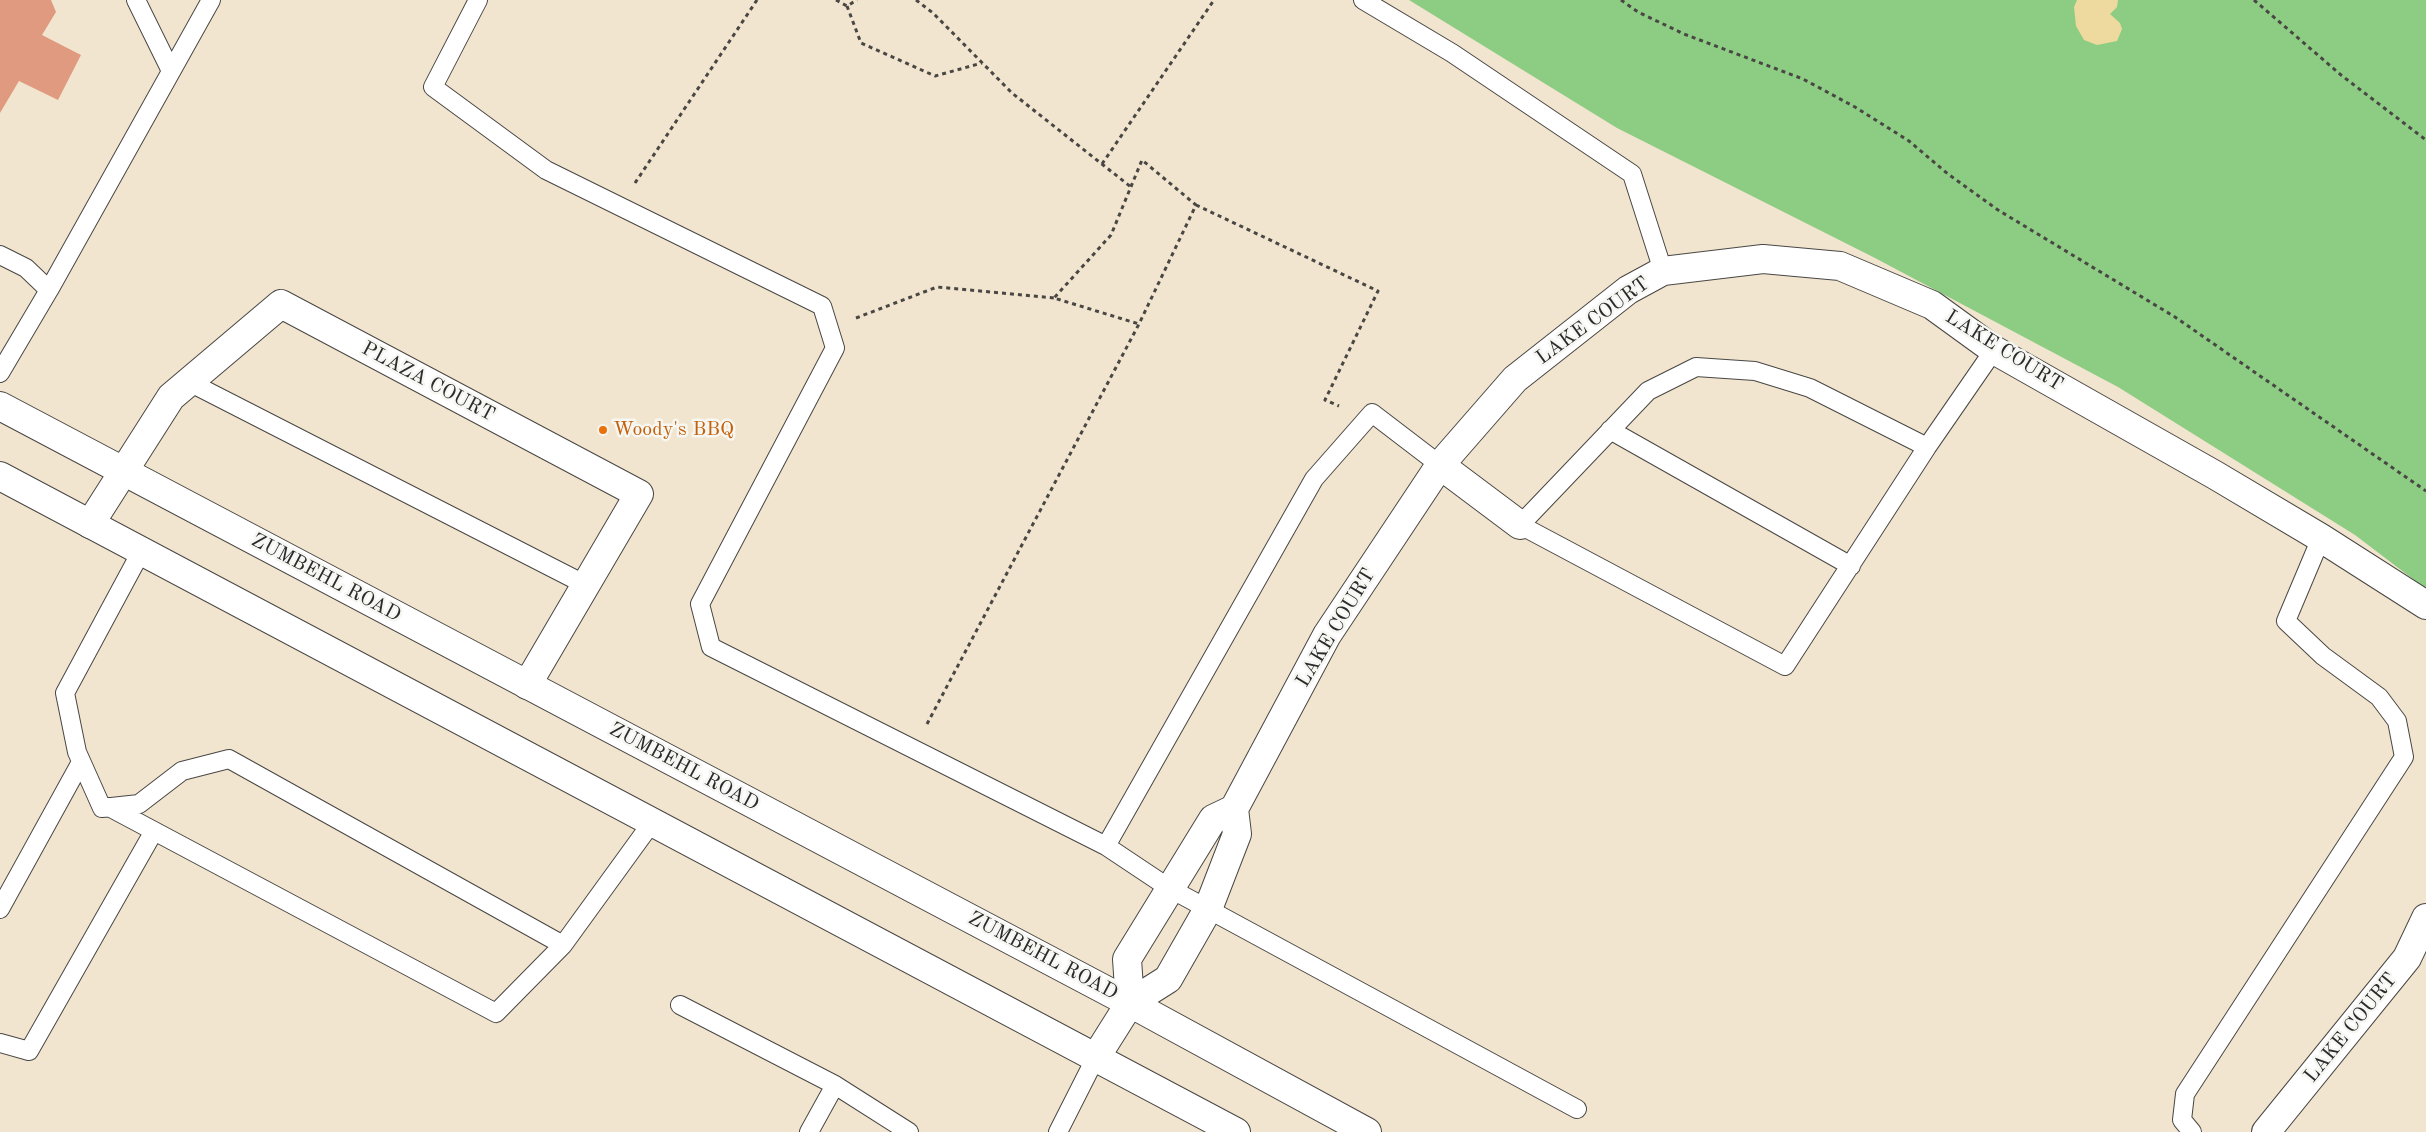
<!DOCTYPE html>
<html>
<head>
<meta charset="utf-8">
<style>
	body { margin:0 }
	canvas { display:block; background:#f2e5cf }
</style>
</head>
<body>
<canvas width="2426" height="1132"></canvas>
<script>
const context = document.querySelector('canvas').getContext('2d');
context.lineJoin = 'round';
function paint(path, color) {
  context.fillStyle = color;
  context.fill(path, 'evenodd');
}
function toPath(rows) {
  const path = new Path2D();
  for (const r of rows) {
    path.moveTo(r[0], r[1]);
    for (let i = 2; i < r.length; i += 2) path.lineTo(r[i], r[i + 1]);
  }
  return path;
}
function trace(path, color, width, dash) {
  context.strokeStyle = color;
  context.lineWidth = width;
  context.lineCap = dash ? 'butt' : 'round';
  context.setLineDash(dash || []);
  context.stroke(path);
}
function write(font, color, halo, rows, align = 'center') {
  context.font = font + ' "Old Standard TT",serif';
  context.lineWidth = 5;
  context.setLineDash([]);
  context.textBaseline = 'middle';
  context.strokeStyle = halo;
  context.fillStyle = color;
  for (const [text, x, y, turn = 0] of rows) {
    context.save();
    context.translate(x, y);
    context.rotate((+turn || 0) * Math.PI / 180);
    context.textAlign = isNaN(turn) ? turn : align;
    if (halo) context.strokeText(text, 0, 0);
    context.fillText(text, 0, 0);
    context.restore();
  }
}
paint(toPath([
	[1409,0,2426,0,2426,589,2355,535,2118,387,1875,258,1617,128]
]), '#8dcc83');
paint(toPath([
	[2077,0,2118,0,2117,7,2110,14,2120,23,2122,29,2117,41,2097,45,2084,40,2076,26,2074,7]
]), '#eeda9e');
paint(toPath([
	[0,0,51,0,56,12,42,35,81,55,58,100,19,81,0,113]
]), '#e09a80');
const service = toPath([
	[136,0,171,71],
	[478,0,433,87,546,170,822,306,835,348,700,604,711,647,1106,846,1169,888,1577,1109],
	[1363,0,1452,53,1632,174,1663,271],
	[0,255,26,268,49,290,0,373],
	[49,290,211,0],
	[189,382,586,585],
	[1610,430,1851,566],
	[1927,447,1810,388,1755,371,1696,367,1648,391,1520,525,1785,666,1927,447,1994,350],
	[142,550,65,693,77,752,102,808,139,804,182,771,229,759,563,945,653,821],
	[109,807,496,1013,563,945],
	[1106,846,1314,479,1372,413,1440,465],
	[0,909,81,762],
	[680,1005,835,1085],
	[0,1043,29,1051,154,831],
	[809,1132,835,1085,909,1132],
	[1058,1132,1096,1057],
	[2192,1132,2182,1120,2185,1094,2404,757,2397,721,2379,697,2323,656,2286,621,2321,538]
]);
const minor = toPath([
	[1440,465,1520,525],
	[90,524,171,397,281,304,639,494,527,685],
	[1130,1003,1127,959,1213,819,1234,809,1327,635,1440,465,1515,379,1628,290,1663,271,1763,259,1840,266,1932,305,1994,350,2215,475,2321,538,2426,605],
	[1096,1057,1130,1003,1168,979,1208,909,1237,834,1234,809],
	[2266,1132,2407,958,2426,918]
]);
const secondary = toPath([
	[0,406,1130,1003,1367,1132],
	[0,476,1236,1132]
]);
trace(service, '#494744', 20);
trace(minor, '#494744', 30);
trace(secondary, '#494744', 30);
trace(toPath([
	[836,0,847,6,857,0],
	[916,0,933,13,1012,93,1131,187],
	[1621,0,1638,12,1684,34,1803,79,1855,107,1909,141,1948,174,1998,210,2175,317,2426,491],
	[2254,0,2341,75,2426,140],
	[847,6,861,43,935,76,982,63],
	[1102,164,1214,0],
	[635,183,757,0],
	[1196,205,1378,291,1325,400,1339,406],
	[856,318,937,287,1054,298],
	[927,724,1139,324,1196,205,1142,160,1111,235,1054,298,1139,324]
]), '#494744', 3, [4, 4]);
trace(service, '#fff', 18);
trace(minor, '#fff', 28);
trace(secondary, '#fff', 28);
for (const [x, y, r, color] of [
	[603,430,5,"#e8710a"]
]) {
  const dot = new Path2D();
  dot.arc(x, y, r, 0, 2 * Math.PI);
  context.fillStyle = color;
  context.fill(dot);
  trace(dot, '#f6f6f2', 2);
}
write('20px', '#2b2b2b', '#f6f6f2', [
	["LAKE COURT",1593,321,-36],
	["LAKE COURT",2004,351,32],
	["PLAZA COURT",428,382,28],
	["ZUMBEHL ROAD",326,578,28],
	["LAKE COURT",1336,628,-59],
	["ZUMBEHL ROAD",684,767,28],
	["ZUMBEHL ROAD",1043,956,28],
	["LAKE COURT",2351,1028,-51]
]);
write('20px', '#c56008', '#f6f6f2', [
	["Woody's BBQ",613,430]
], 'left');
</script>
</body>
</html>
